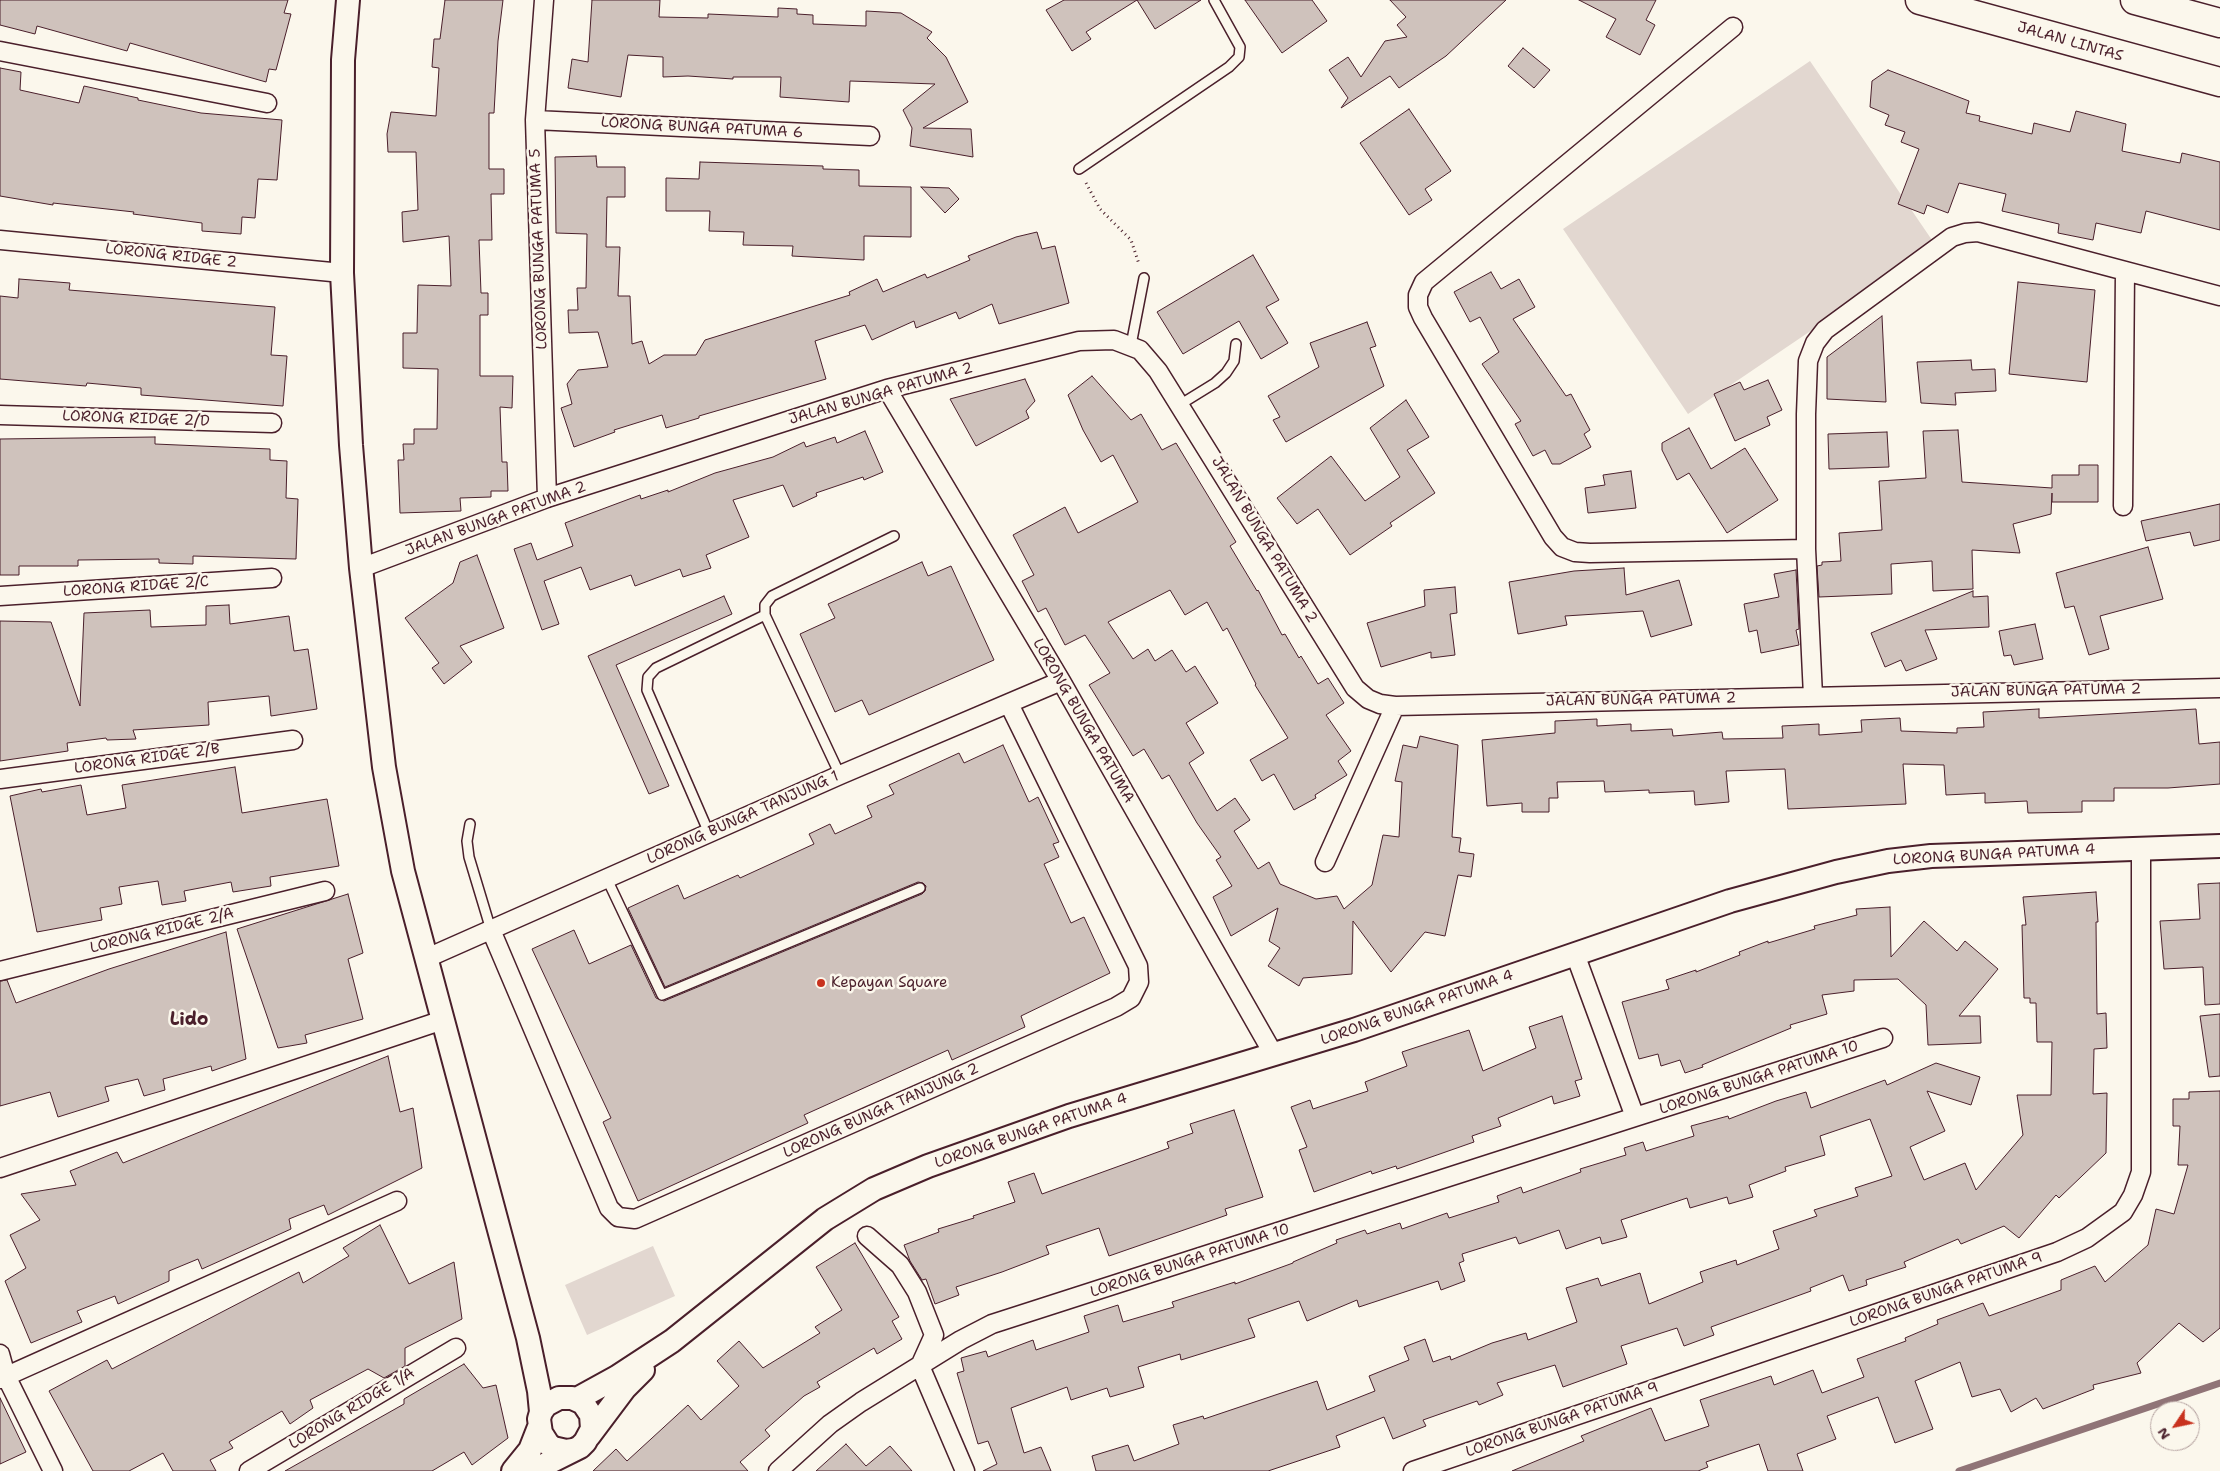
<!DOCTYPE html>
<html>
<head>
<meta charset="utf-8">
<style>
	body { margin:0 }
	#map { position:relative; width:2220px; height:1471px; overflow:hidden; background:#fbf7ec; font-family:"Shantell Sans",sans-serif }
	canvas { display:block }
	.north { position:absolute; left:2150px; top:1401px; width:50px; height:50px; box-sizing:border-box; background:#fbf7ec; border:1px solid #b4a19f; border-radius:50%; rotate:236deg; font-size:14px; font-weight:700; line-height:20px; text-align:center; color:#4a1f2b }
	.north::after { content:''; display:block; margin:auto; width:18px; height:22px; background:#c8321e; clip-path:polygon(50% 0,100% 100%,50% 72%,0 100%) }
</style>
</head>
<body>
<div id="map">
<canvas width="2220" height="1471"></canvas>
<div class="north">N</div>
</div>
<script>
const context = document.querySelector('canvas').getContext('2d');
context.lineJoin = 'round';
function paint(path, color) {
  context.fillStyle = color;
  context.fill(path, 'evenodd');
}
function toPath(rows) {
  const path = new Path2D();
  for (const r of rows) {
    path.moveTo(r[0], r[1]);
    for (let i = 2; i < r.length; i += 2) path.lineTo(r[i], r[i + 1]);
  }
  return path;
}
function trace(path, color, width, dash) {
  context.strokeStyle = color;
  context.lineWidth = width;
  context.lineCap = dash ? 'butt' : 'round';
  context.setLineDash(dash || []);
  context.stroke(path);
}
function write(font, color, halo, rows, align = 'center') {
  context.font = font + ' "Shantell Sans",sans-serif';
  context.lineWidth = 5;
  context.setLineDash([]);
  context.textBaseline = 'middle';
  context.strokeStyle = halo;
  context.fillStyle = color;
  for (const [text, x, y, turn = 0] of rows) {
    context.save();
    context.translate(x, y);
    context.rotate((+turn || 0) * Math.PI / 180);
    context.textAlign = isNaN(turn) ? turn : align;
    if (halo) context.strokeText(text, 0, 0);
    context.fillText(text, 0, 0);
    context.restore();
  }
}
paint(toPath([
	[1810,61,1936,246,1688,414,1563,229],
	[653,1246,675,1296,587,1335,565,1285]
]), '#e2d7d0');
trace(toPath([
	[1959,1471,2220,1383]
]), '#907477', 7);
const building = toPath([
	[0,0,288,0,284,13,291,14,276,70,269,69,266,82,130,43,127,51,37,26,35,34,0,25,0,0],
	[445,0,503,0,498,41,494,113,489,113,489,169,504,169,504,194,491,194,492,240,479,240,481,293,488,293,488,315,480,315,480,376,513,376,512,408,500,407,502,462,507,462,508,491,491,491,491,497,460,498,461,511,400,513,398,460,404,460,403,444,414,444,414,429,437,429,438,369,403,368,403,333,417,333,418,285,451,286,449,236,403,242,402,212,418,210,416,152,388,152,387,134,391,112,436,116,439,68,432,67,434,39,440,39,445,0],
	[592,0,660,0,659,17,708,18,708,14,778,17,778,8,797,9,797,14,813,15,813,24,866,26,866,11,901,13,932,32,927,38,946,57,968,102,923,128,971,129,973,157,910,146,912,128,903,110,935,84,850,81,849,102,780,97,781,77,733,77,733,79,688,76,663,77,663,57,628,55,621,97,568,88,572,59,588,62,592,0],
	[1064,0,1201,0,1155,29,1137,0,1086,32,1091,39,1072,51,1046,10,1064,0],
	[1245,0,1312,0,1327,21,1282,53,1245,0],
	[1390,0,1506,0,1446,56,1399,88,1390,76,1341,108,1348,98,1329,70,1348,57,1361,77,1385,41,1407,37,1397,25,1406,17,1390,0],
	[1579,0,1656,0,1646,20,1655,25,1640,55,1606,37,1616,19,1579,0],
	[1523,48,1550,70,1534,88,1508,66,1523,48],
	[0,68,21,72,20,90,79,103,84,86,138,98,138,100,201,113,282,120,277,180,258,179,255,218,242,217,241,234,202,231,202,223,133,214,134,212,53,203,53,205,0,196,0,68],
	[1888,70,1969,101,1966,113,1980,116,1979,121,2032,134,2034,123,2070,132,2076,111,2126,124,2122,151,2180,163,2182,153,2220,162,2220,230,2146,211,2141,233,2096,223,2093,240,2058,233,2059,224,2002,211,2006,194,1959,183,1948,213,1927,205,1924,214,1898,204,1919,149,1901,142,1905,132,1885,125,1889,115,1870,107,1872,81,1888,70],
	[1409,109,1451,171,1425,189,1432,200,1409,215,1360,143,1409,109],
	[596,156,597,167,625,167,625,197,607,197,606,247,620,247,618,296,630,296,632,344,642,341,649,364,664,355,696,355,705,340,850,295,849,292,877,279,883,292,925,274,927,278,970,260,968,256,1016,237,1037,232,1042,249,1055,246,1069,303,999,324,992,304,959,319,956,312,916,328,914,321,872,340,865,325,815,341,826,379,699,416,699,418,666,428,662,415,614,430,615,432,574,447,561,408,572,404,567,384,578,370,608,367,598,332,569,333,568,310,578,310,577,288,586,288,587,234,556,233,555,157,596,156],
	[700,162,823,166,823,169,859,170,859,186,911,187,911,237,864,236,864,260,792,256,793,246,743,245,744,232,709,231,710,211,666,211,666,178,699,179,700,162],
	[921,187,949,188,959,199,945,213,921,187],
	[1253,255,1279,300,1266,307,1288,343,1261,359,1239,321,1183,354,1157,312,1253,255],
	[1491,272,1501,289,1519,279,1535,307,1513,319,1566,396,1571,394,1590,430,1584,434,1591,447,1560,464,1552,464,1545,450,1533,456,1515,424,1521,421,1482,364,1499,352,1480,317,1470,322,1454,292,1491,272],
	[19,279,70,283,69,290,275,307,271,355,287,356,283,406,141,395,141,388,87,383,86,386,0,379,0,296,18,298,19,279],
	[2018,282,2095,290,2087,382,2009,374,2018,282],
	[1882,316,1886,402,1827,399,1827,357,1882,316],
	[1367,322,1376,346,1370,348,1384,386,1286,442,1273,420,1280,417,1268,396,1319,367,1310,343,1367,322],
	[1971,360,1972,370,1995,369,1996,391,1955,393,1956,405,1921,403,1917,362,1971,360],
	[1092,376,1131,420,1141,414,1162,450,1176,443,1236,542,1230,546,1257,591,1258,590,1282,635,1285,634,1299,658,1301,656,1318,684,1328,678,1344,703,1326,715,1351,751,1338,761,1347,775,1315,795,1316,798,1294,810,1274,774,1262,781,1250,760,1288,738,1255,685,1256,684,1227,628,1223,631,1207,602,1185,615,1170,590,1108,622,1133,659,1148,649,1155,661,1172,650,1186,672,1195,666,1218,703,1186,723,1204,753,1189,763,1217,811,1235,798,1250,820,1234,831,1258,869,1269,862,1280,884,1316,899,1337,896,1344,909,1372,885,1383,835,1399,837,1402,782,1395,781,1403,745,1417,748,1420,736,1458,745,1452,837,1461,838,1459,852,1474,854,1471,877,1458,875,1445,936,1425,932,1391,972,1353,921,1352,974,1303,978,1299,986,1268,966,1280,948,1269,941,1278,908,1231,936,1213,897,1232,886,1216,860,1221,857,1197,823,1169,775,1162,779,1144,749,1133,756,1089,685,1110,673,1085,635,1065,645,1046,608,1038,612,1022,581,1034,575,1013,535,1065,507,1078,533,1138,502,1113,455,1101,462,1083,430,1068,395,1092,376],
	[1025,379,1035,401,1026,411,1029,418,976,446,950,399,1025,379],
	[1768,380,1782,410,1767,417,1770,425,1735,441,1714,394,1740,382,1744,390,1768,380],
	[1406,400,1429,437,1407,450,1435,493,1390,523,1392,526,1350,555,1318,509,1297,524,1277,498,1331,456,1365,501,1400,477,1370,428,1406,400],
	[1689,428,1711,469,1745,448,1778,500,1727,533,1689,473,1677,480,1662,450,1662,443,1689,428],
	[1958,430,1962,482,2052,488,2052,475,2079,475,2079,465,2098,465,2098,502,2052,502,2052,493,2051,514,2013,524,2020,553,1972,550,1973,589,1933,591,1932,561,1891,564,1892,594,1819,597,1817,566,1822,565,1822,562,1841,561,1839,533,1882,530,1879,481,1926,478,1923,431,1958,430],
	[865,431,883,472,864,480,863,477,816,493,817,496,793,507,783,485,733,500,749,537,706,555,711,568,683,577,680,569,635,586,631,575,590,590,581,567,544,581,559,624,542,630,514,549,531,543,537,560,573,546,565,523,640,495,641,499,668,490,668,492,715,473,773,457,804,442,806,447,835,437,837,443,865,431],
	[1887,432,1889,467,1829,469,1828,434,1887,432],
	[155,437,155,444,270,449,270,460,287,461,286,498,298,499,296,559,193,556,193,564,159,563,159,559,78,560,78,566,19,566,19,575,0,575,0,439,155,437],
	[1631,471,1636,508,1588,513,1585,488,1605,485,1603,475,1631,471],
	[2220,504,2220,540,2194,546,2190,532,2146,541,2141,521,2220,504],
	[2148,547,2163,599,2100,616,2109,649,2089,655,2074,606,2065,608,2056,573,2148,547],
	[477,555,504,628,460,646,472,662,444,684,432,668,439,663,405,618,453,583,460,562,477,555],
	[922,562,928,576,951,566,994,660,869,715,862,700,835,712,800,634,835,618,828,604,922,562],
	[1624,568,1626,595,1679,580,1692,625,1651,637,1643,611,1565,616,1567,625,1518,634,1509,582,1574,571,1624,568],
	[1796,570,1799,629,1796,630,1799,645,1761,653,1757,630,1749,632,1744,604,1779,597,1774,574,1796,570],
	[1455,587,1457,613,1450,614,1455,655,1431,658,1431,652,1381,667,1367,623,1425,606,1424,590,1455,587],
	[1973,591,1973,597,1988,596,1989,627,1925,630,1937,659,1906,671,1901,660,1885,667,1871,633,1973,591],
	[724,596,732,614,616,665,669,786,649,794,588,656,724,596],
	[229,605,230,624,289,616,294,651,308,649,317,709,271,716,269,696,208,702,209,725,133,730,136,739,107,740,106,738,67,743,68,751,0,761,0,621,51,622,80,706,84,613,150,610,151,627,206,625,206,606,229,605],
	[2035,624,2043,659,2014,665,2011,655,2004,656,1999,631,2035,624],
	[2039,709,2039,718,2196,709,2199,744,2220,742,2220,784,2168,788,2114,788,2114,801,2082,801,2082,812,2028,813,2027,801,1985,803,1985,793,1946,795,1944,765,1903,764,1906,804,1788,809,1785,769,1726,771,1729,802,1695,805,1694,791,1649,793,1649,790,1605,792,1604,781,1557,782,1558,798,1549,798,1549,812,1522,812,1522,803,1487,806,1482,740,1555,733,1555,721,1597,719,1597,726,1631,724,1631,731,1672,729,1673,736,1722,732,1723,739,1783,738,1782,726,1819,724,1819,735,1862,732,1861,720,1900,718,1901,731,1957,733,1957,728,1984,727,1983,712,2039,709],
	[1003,745,1029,802,1038,797,1059,842,1053,844,1059,857,1044,864,1071,923,1084,917,1110,973,1021,1016,1025,1027,952,1060,948,1050,804,1115,808,1123,638,1201,603,1122,611,1118,532,949,574,930,589,964,631,945,656,998,664,1001,922,894,925,891,926,886,923,883,918,882,665,987,628,908,678,885,684,899,738,875,740,878,814,844,809,834,830,824,835,834,872,817,867,806,894,794,889,785,959,753,964,763,1003,745],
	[235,767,242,813,327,799,339,866,270,877,271,886,233,892,231,882,184,891,186,901,162,905,158,881,119,887,122,904,100,908,102,920,37,932,10,796,41,789,42,792,81,785,87,815,126,808,122,785,235,767],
	[2220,883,2220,1004,2205,1005,2203,967,2164,969,2160,921,2200,919,2198,884,2220,883],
	[2096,892,2098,922,2096,922,2097,1014,2106,1013,2107,1048,2094,1049,2093,1094,2107,1093,2106,1153,2059,1198,2056,1195,2019,1238,2004,1226,1961,1244,1958,1239,1904,1262,1906,1267,1866,1280,1867,1285,1849,1291,1843,1275,1810,1288,1811,1291,1711,1327,1714,1335,1684,1346,1677,1328,1621,1346,1627,1364,1563,1387,1555,1365,1497,1383,1503,1395,1479,1405,1477,1401,1423,1420,1426,1426,1393,1439,1384,1417,1336,1436,1340,1447,1268,1471,1096,1471,1092,1456,1128,1445,1134,1461,1179,1444,1173,1425,1203,1416,1204,1419,1317,1381,1327,1410,1375,1391,1369,1376,1409,1360,1404,1347,1425,1339,1433,1362,1450,1356,1451,1360,1492,1343,1526,1333,1528,1340,1577,1322,1566,1288,1598,1278,1601,1286,1640,1273,1649,1304,1703,1282,1700,1272,1736,1260,1737,1265,1779,1249,1773,1231,1817,1216,1814,1210,1858,1196,1855,1188,1892,1176,1870,1119,1820,1136,1825,1155,1785,1167,1786,1171,1749,1185,1753,1197,1729,1204,1727,1197,1690,1208,1687,1198,1621,1220,1627,1237,1602,1244,1600,1237,1566,1249,1559,1230,1519,1244,1516,1237,1462,1254,1464,1261,1459,1263,1465,1281,1441,1290,1438,1281,1359,1307,1357,1300,1307,1321,1299,1301,1248,1319,1255,1337,1181,1360,1180,1354,1138,1367,1144,1387,1110,1397,1107,1388,1071,1400,1067,1387,1011,1408,1024,1453,1041,1447,1051,1471,983,1471,997,1464,988,1441,978,1444,957,1373,964,1371,961,1358,986,1351,988,1357,1033,1340,1036,1350,1089,1332,1084,1316,1118,1305,1123,1322,1174,1307,1172,1302,1235,1282,1235,1284,1293,1263,1293,1262,1337,1243,1336,1240,1365,1230,1367,1234,1400,1223,1402,1229,1447,1213,1449,1218,1499,1202,1497,1196,1521,1187,1523,1193,1581,1172,1580,1169,1626,1155,1624,1148,1643,1142,1646,1151,1694,1136,1691,1126,1728,1116,1729,1119,1776,1101,1806,1092,1811,1108,1885,1080,1887,1085,1936,1063,1980,1077,1971,1105,1927,1091,1945,1131,1910,1147,1924,1180,1965,1163,1976,1190,2023,1135,2017,1095,2051,1095,2052,1042,2037,1042,2036,1003,2030,1003,2030,998,2024,998,2022,925,2026,925,2023,897,2096,892],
	[348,894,363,953,348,959,363,1019,305,1035,307,1043,278,1048,237,929,348,894],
	[1890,907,1891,957,1924,921,1957,951,1965,941,1998,969,1959,1016,1980,1016,1981,1043,1928,1045,1926,1005,1898,979,1854,980,1854,991,1822,995,1827,1014,1790,1025,1791,1028,1702,1065,1703,1067,1685,1073,1680,1060,1661,1066,1658,1054,1639,1059,1622,1002,1669,989,1666,980,1696,970,1696,972,1740,955,1739,952,1768,941,1768,943,1815,929,1814,926,1857,915,1856,909,1890,907],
	[226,932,246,1059,212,1071,211,1066,163,1079,165,1090,144,1096,138,1079,105,1087,109,1101,58,1117,50,1092,0,1106,0,981,7,980,16,1003,109,969,226,932],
	[2220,1014,2220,1076,2209,1077,2200,1016,2220,1014],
	[1562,1016,1582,1079,1575,1081,1580,1096,1554,1104,1552,1096,1498,1118,1501,1126,1472,1136,1474,1142,1397,1169,1396,1166,1372,1174,1371,1171,1314,1192,1299,1150,1307,1147,1291,1107,1310,1100,1313,1109,1368,1091,1365,1082,1407,1066,1402,1052,1469,1030,1483,1071,1536,1048,1529,1027,1562,1016],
	[388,1056,400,1112,413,1108,422,1168,328,1215,324,1205,289,1219,291,1229,202,1269,198,1259,169,1271,169,1281,118,1304,115,1296,77,1311,82,1322,31,1343,5,1281,26,1268,10,1235,40,1220,21,1194,76,1185,70,1171,117,1152,123,1163,388,1056],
	[2220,1091,2220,1328,2203,1342,2179,1323,2137,1363,2141,1373,2093,1385,2094,1389,2043,1409,2036,1398,2011,1412,2000,1389,1972,1397,1960,1362,1915,1381,1933,1429,1895,1443,1878,1397,1827,1416,1836,1439,1797,1454,1803,1471,1768,1471,1759,1444,1706,1462,1708,1467,1698,1471,1512,1471,1584,1441,1581,1436,1651,1408,1665,1441,1709,1426,1700,1400,1771,1376,1774,1385,1813,1370,1822,1393,1864,1377,1857,1359,1906,1341,1905,1338,1938,1324,1937,1320,1983,1303,1989,1316,2061,1290,2061,1280,2095,1266,2105,1282,2148,1245,2156,1209,2174,1214,2188,1165,2178,1165,2180,1126,2173,1126,2173,1099,2189,1099,2189,1092,2220,1091],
	[1234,1110,1263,1197,1225,1209,1227,1215,1109,1256,1099,1228,1046,1246,1049,1254,1002,1272,956,1287,959,1295,935,1304,926,1279,922,1280,910,1261,904,1245,939,1232,938,1229,974,1218,973,1216,1015,1202,1008,1182,1034,1173,1042,1194,1169,1148,1167,1142,1193,1133,1190,1124,1234,1110],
	[380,1225,409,1284,454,1262,462,1319,405,1348,405,1366,384,1378,368,1369,310,1400,313,1408,290,1424,282,1411,229,1442,233,1448,210,1460,216,1471,173,1471,163,1453,129,1471,93,1471,49,1391,107,1360,112,1369,299,1272,303,1283,349,1256,343,1248,380,1225],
	[855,1243,899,1317,892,1321,902,1339,877,1354,874,1348,817,1382,820,1387,804,1396,765,1430,770,1436,740,1462,748,1471,593,1471,616,1449,627,1461,688,1405,701,1420,739,1386,717,1361,739,1341,763,1368,820,1333,815,1327,842,1310,816,1267,855,1243],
	[464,1364,483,1388,496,1385,508,1438,472,1465,464,1452,432,1471,285,1471,404,1404,404,1399,464,1364],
	[0,1398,26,1452,0,1464,0,1398],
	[846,1444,866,1466,890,1446,912,1471,816,1471,846,1444]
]);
paint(building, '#cfc2bc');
trace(building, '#4a1f2b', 1);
const service = toPath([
	[1079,169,1229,67,1239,57,1240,47,1214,0],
	[1131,345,1144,278],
	[1181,404,1215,383,1226,373,1234,361,1236,344],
	[840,775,765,615,765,605,772,596,894,536],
	[470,824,467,841,469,857,491,930],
	[709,833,647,690,648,677,656,668,765,615],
	[607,879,662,995,920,888]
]);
const minor = toPath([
	[544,0,535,120,547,498],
	[1733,27,1424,282,1418,295,1418,307,1423,318,1553,537,1562,547,1575,552,1590,553,1806,549],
	[0,51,267,103],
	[535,120,870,136],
	[0,240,342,273],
	[887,389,1061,681,1274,1055],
	[0,415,272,423],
	[2123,506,2125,271],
	[361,568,547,498,887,389,1079,341,1114,340,1140,350,1158,371,1355,688,1368,699,1380,704,1395,706,2220,688],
	[0,596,272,578],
	[1813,696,1806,549,1806,414,1808,361,1815,343,1825,330,1952,237,1965,233,1978,232,2220,296],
	[0,779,293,740],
	[1325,862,1395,706],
	[491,930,609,1208,618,1217,635,1219,1116,1007,1131,998,1139,982,1138,966,1009,704],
	[427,958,840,775,1061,681],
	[0,971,325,891],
	[1635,1117,1883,1038],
	[0,1168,443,1020],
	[867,1236,900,1265,917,1292,934,1335,920,1366,965,1471],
	[0,1354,6,1376,53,1471],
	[0,1379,397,1201],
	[249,1471,456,1348],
	[778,1471,830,1424,861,1402,961,1340,992,1324,1635,1117,1575,954],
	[1413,1471,2057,1252,2087,1238,2123,1212,2133,1195,2141,1172,2141,848]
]);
const tertiary = toPath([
	[348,0,343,60,342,273,351,445,361,568,384,767,403,871,528,1338,539,1391,541,1412],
	[577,1399,617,1377,672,1341,825,1219,874,1189,928,1166,1069,1116,1354,1030,1730,901,1836,872,1888,861,1931,856,2220,846],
	[589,1436,625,1388,643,1370],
	[513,1471,530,1450,539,1427],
	[532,1471,580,1447,585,1442,592,1429,591,1415,583,1403,572,1398,559,1398,546,1405,541,1412,539,1419,541,1433,548,1444,553,1448,566,1451,573,1450]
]);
const trunk = toPath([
	[1920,0,2220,82],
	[2135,0,2220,23]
]);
trace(service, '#4a1f2b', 12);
trace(minor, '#4a1f2b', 21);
trace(tertiary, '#4a1f2b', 26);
trace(trunk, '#4a1f2b', 31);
trace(toPath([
	[1086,183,1100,209,1131,240,1139,264]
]), '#4a1f2b', 3, [1, 4]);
trace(service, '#fbf7ec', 9);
trace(minor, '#fbf7ec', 18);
trace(tertiary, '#fbf7ec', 22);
trace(trunk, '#fbf7ec', 28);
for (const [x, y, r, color] of [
	[821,983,5,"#c8321e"]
]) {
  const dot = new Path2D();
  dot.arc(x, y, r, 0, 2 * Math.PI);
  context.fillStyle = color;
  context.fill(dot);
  trace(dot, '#fbf7ec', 2);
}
write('15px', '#4a1f2b', '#fbf7ec', [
	["JALAN LINTAS",2070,42,16],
	["LORONG BUNGA PATUMA 6",702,128,3],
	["LORONG BUNGA PATUMA 5",539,249,-92],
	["LORONG RIDGE 2",171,256,6],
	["JALAN BUNGA PATUMA 2",881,394,-16],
	["LORONG RIDGE 2/D",136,419,2],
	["JALAN BUNGA PATUMA 2",496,519,-20],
	["JALAN BUNGA PATUMA 2",1264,540,59],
	["LORONG RIDGE 2/C",136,587,-4],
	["JALAN BUNGA PATUMA 2",2046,691,-1],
	["JALAN BUNGA PATUMA 2",1641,700,-1],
	["LORONG BUNGA PATUMA",1083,721,60],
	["LORONG RIDGE 2/B",147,759,-8],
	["LORONG BUNGA TANJUNG 1",743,818,-24],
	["LORONG BUNGA PATUMA 4",1994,855,-3],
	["LORONG RIDGE 2/A",162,931,-14],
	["LORONG BUNGA PATUMA 4",1417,1008,-19],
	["LORONG BUNGA PATUMA 10",1759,1078,-18],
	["LORONG BUNGA TANJUNG 2",881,1111,-24],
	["LORONG BUNGA PATUMA 4",1031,1131,-19],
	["LORONG BUNGA PATUMA 10",1190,1261,-18],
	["LORONG BUNGA PATUMA 9",1946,1290,-19],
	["LORONG RIDGE 1/A",352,1409,-31],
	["LORONG BUNGA PATUMA 9",1562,1420,-19]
]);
write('15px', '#4a1f2b', '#fbf7ec', [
	["Kepayan Square",831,983]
], 'left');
write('bold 18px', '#4a1f2b', '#fbf7ec', [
	["Lido",189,1020]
]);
</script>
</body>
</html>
